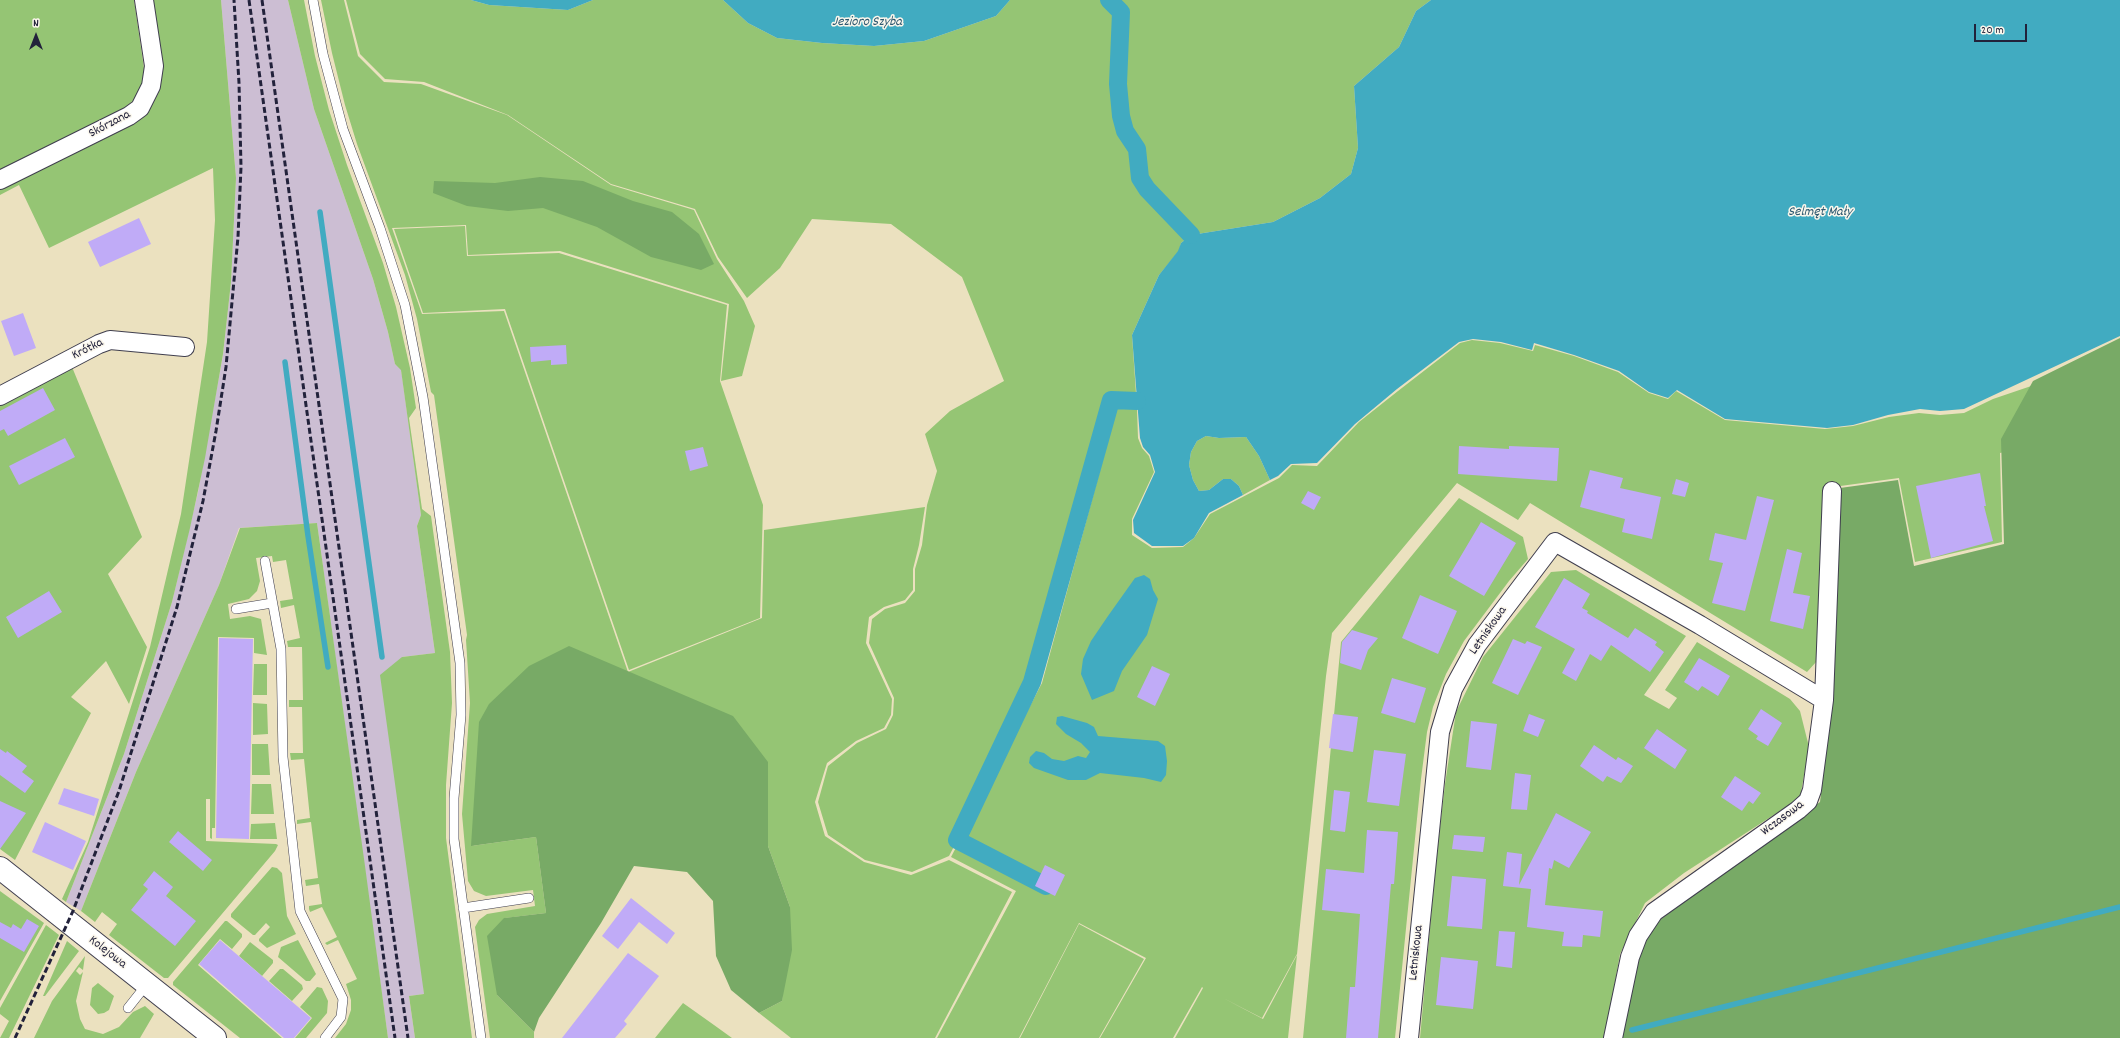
<!DOCTYPE html>
<html>
<head>
<meta charset="utf-8">
<style>
	body { margin:0 }
	#map { position:relative; width:2120px; height:1038px; overflow:hidden; background:#ebe1bf; font-family:Dekko,sans-serif }
	canvas { display:block }
	.north { position:absolute; left:16px; top:16px; width:40px; height:40px; -webkit-text-stroke:3px #fbf7ec; paint-order:stroke; rotate:0deg; font-size:11px; font-weight:700; line-height:16px; text-align:center; color:#22223b }
	.north::after { content:''; display:block; margin:auto; width:14px; height:18px; background:#22223b; clip-path:polygon(50% 0,100% 100%,50% 72%,0 100%) }
	.scale { position:absolute; left:1974px; top:24px; width:53px; height:18px; box-sizing:border-box; border:2px solid #22223b; border-top:0; padding-left:5px; font-size:12px; line-height:14px; white-space:nowrap; color:#22223b; -webkit-text-stroke:3px #fbf7ec; paint-order:stroke }
</style>
</head>
<body>
<div id="map">
<canvas width="2120" height="1038"></canvas>
<div class="north">N</div>
<div class="scale">20 m</div>
</div>
<script>
const context = document.querySelector('canvas').getContext('2d');
context.lineJoin = 'round';
function paint(path, color) {
  context.fillStyle = color;
  context.fill(path, 'evenodd');
}
function toPath(rows) {
  const path = new Path2D();
  for (const r of rows) {
    path.moveTo(r[0], r[1]);
    for (let i = 2; i < r.length; i += 2) path.lineTo(r[i], r[i + 1]);
  }
  return path;
}
function trace(path, color, width, dash) {
  context.strokeStyle = color;
  context.lineWidth = width;
  context.lineCap = dash ? 'butt' : 'round';
  context.setLineDash(dash || []);
  context.stroke(path);
}
function write(font, color, halo, rows, align = 'center') {
  context.font = font + ' Dekko,sans-serif';
  context.lineWidth = 3;
  context.setLineDash([]);
  context.textBaseline = 'middle';
  context.strokeStyle = halo;
  context.fillStyle = color;
  for (const [text, x, y, turn = 0] of rows) {
    context.save();
    context.translate(x, y);
    context.rotate((+turn || 0) * Math.PI / 180);
    context.textAlign = isNaN(turn) ? turn : align;
    if (halo) context.strokeText(text, 0, 0);
    context.fillText(text, 0, 0);
    context.restore();
  }
}
paint(toPath([
	[221,0,288,0,314,109,373,279,388,332,395,364,401,369,421,515,417,526,435,653,402,657,424,994,409,996,415,1038,388,1038,317,523,239,528,219,585,136,772,81,911,66,902,124,754,172,602,198,492,223,355,231,282,236,178]
]), '#ccbed3');
paint(toPath([
	[0,0,134,0,145,75,139,95,124,109,0,171],
	[152,0,221,0,236,178,231,282,223,354,205,458,190,528,172,602,124,754,66,902,62,899,88,842,150,647,181,514,207,342,215,220,213,168,49,248,19,185,0,195,0,189,125,127,146,113,158,94,162,76],
	[288,0,304,0,315,56,329,110,347,165,383,263,396,307,410,368,416,408,409,418,422,509,431,516,450,652,452,703,446,785,446,838,472,1038,415,1038,409,996,424,994,380,675,402,657,435,653,417,526,421,515,401,370,395,364,388,332,373,279,314,109],
	[321,0,344,0,358,56,384,82,421,84,507,115,611,185,694,210,717,259,744,301,755,326,742,376,721,381,729,304,560,251,468,255,466,225,392,228,422,314,504,311,628,672,762,618,764,530,925,507,919,545,913,569,913,590,905,600,884,607,869,617,866,643,892,699,891,715,884,728,856,741,827,763,815,802,825,836,864,862,911,875,949,860,1012,892,935,1038,791,1038,759,1013,782,1001,790,907,768,846,768,762,471,846,536,837,546,913,505,918,497,995,534,1032,534,1038,490,1038,475,927,479,920,487,914,535,906,533,890,486,896,474,891,468,881,462,814,470,703,466,640,467,635,434,395,431,392,417,319,405,275,357,144,345,105,332,53],
	[346,0,471,0,489,5,568,10,593,0,723,0,748,23,777,38,822,43,874,46,924,41,996,16,1010,0,1431,0,1416,11,1399,47,1354,86,1358,148,1351,174,1320,198,1273,222,1191,235,1181,243,1179,251,1159,275,1132,335,1137,408,1117,407,1040,683,949,856,912,872,865,860,828,835,818,802,828,766,857,743,886,729,893,715,894,698,869,643,872,619,885,609,905,603,915,591,915,569,922,545,927,505,937,471,925,434,950,411,1004,381,962,277,891,224,812,219,780,268,747,298,718,257,695,209,611,184,508,115,424,82,385,79,360,54],
	[465,226,467,256,559,253,727,305,720,381,763,505,760,618,629,670,505,309,423,313,394,229],
	[1472,340,1500,343,1533,351,1535,345,1574,356,1618,372,1649,393,1668,399,1676,391,1725,420,1825,429,1853,426,1889,417,1919,413,1940,415,1964,413,1993,399,2040,383,2046,442,2000,453,2002,542,1915,562,1899,478,1833,487,1817,661,1807,672,1530,503,1518,520,1457,483,1332,633,1326,676,1297,954,1262,1018,1223,998,1263,1019,1297,955,1288,1038,1175,1038,1203,988,1202,987,1173,1038,1100,1038,1146,958,1079,923,1019,1038,937,1038,1016,891,951,857,1042,683,1117,408,1137,409,1138,438,1142,448,1149,456,1154,472,1132,519,1132,535,1152,548,1183,547,1194,538,1210,514,1279,478,1292,465,1317,466,1359,422,1398,391,1460,343],
	[72,367,142,537,108,574,147,647,129,704,106,661,71,697,91,713,15,860,0,849,0,405],
	[1206,436,1219,438,1246,437,1259,456,1270,480,1243,495,1239,486,1231,479,1223,479,1209,490,1199,491,1193,480,1189,465,1191,452,1197,441],
	[1459,498,1523,537,1528,559,1509,581,1464,641,1446,674,1433,707,1427,732,1421,779,1395,1038,1303,1038,1341,642],
	[317,523,365,866,388,1038,335,1038,346,1024,351,1010,351,1000,346,984,357,979,338,940,327,945,325,943,337,937,322,907,310,912,309,909,309,906,322,904,319,884,306,886,305,880,318,878,311,822,297,824,297,820,310,818,304,759,291,760,290,753,303,753,302,707,289,707,289,700,303,700,302,647,288,647,287,641,300,638,294,605,281,608,280,601,293,599,286,560,273,562,272,556,256,558,260,581,257,591,249,599,228,604,230,619,250,616,261,619,267,655,254,653,254,638,218,637,215,828,212,828,212,839,210,838,210,799,206,799,206,841,276,844,278,845,275,851,168,978,164,978,109,935,117,924,102,912,95,922,81,911,136,772,219,585,240,528],
	[1576,570,1686,636,1644,695,1669,709,1677,698,1665,690,1697,642,1790,699,1800,711,1809,747,1800,798,1684,873,1645,903,1620,954,1605,1038,1420,1038,1436,862,1445,784,1456,712,1483,657,1551,572],
	[254,664,267,664,267,695,253,695],
	[253,703,267,704,268,734,253,735],
	[252,744,268,744,270,775,252,775],
	[252,784,271,784,274,814,251,814],
	[275,823,277,839,250,839,251,824],
	[272,867,277,868,282,873,287,916,296,934,267,948,259,941,259,939,270,927,266,923,255,935,253,935,231,917,231,914],
	[0,891,44,923,0,1001],
	[225,921,227,921,242,934,242,937,232,949,220,939,198,965,282,1038,240,1038,173,985,173,982],
	[1079,924,1144,959,1099,1038,1020,1038],
	[46,925,59,935,9,1038,0,1038,9,1021,0,1014,0,1008],
	[298,940,316,974,310,981,306,981,278,957,281,947],
	[67,941,79,951,45,996,43,996],
	[250,942,273,960,273,963,262,976,239,956],
	[85,956,83,970,79,967,76,971,80,975,83,972,76,1001,80,1019,85,1029,103,1034,119,1027,133,1012,145,1006,154,1014,140,1038,34,1038,52,1001],
	[280,969,283,969,302,985,303,989,292,1001,269,981],
	[98,983,114,996,109,1010,104,1013,98,1014,90,1005,92,988],
	[317,987,322,988,328,1001,327,1013,306,1038,295,1038,312,1018,300,1007],
	[683,1003,714,1025,732,1038,655,1038]
]), '#95c574');
paint(toPath([
	[540,177,583,181,633,201,672,212,699,234,714,264,701,270,651,257,597,227,543,208,508,211,467,206,433,193,434,181,495,183],
	[2120,338,2120,1038,1621,1038,1640,951,1657,922,1820,802,1832,703,1840,488,1898,480,1914,566,2004,544,2001,439,2033,381],
	[569,646,733,716,768,762,768,846,790,907,792,950,782,1001,759,1013,731,990,716,956,713,901,687,872,634,866,601,923,539,1018,534,1032,497,995,487,936,504,918,546,913,536,837,471,846,479,722,489,704,529,666]
]), '#78aa66');
paint(toPath([
	[471,0,593,0,568,10,489,5],
	[723,0,1010,0,996,16,924,41,874,46,822,43,777,38,748,23],
	[1431,0,2120,0,2120,336,1964,409,1940,411,1920,409,1888,415,1853,425,1827,428,1725,419,1677,390,1668,398,1649,392,1619,371,1574,355,1534,343,1532,350,1501,342,1473,339,1459,342,1397,389,1355,424,1317,463,1291,464,1278,476,1270,480,1259,456,1246,437,1219,438,1206,436,1197,441,1191,452,1189,465,1193,480,1199,491,1209,490,1223,479,1231,479,1239,486,1243,495,1209,513,1194,538,1183,546,1152,546,1134,533,1133,520,1155,472,1150,455,1143,447,1140,438,1132,335,1159,275,1178,251,1181,243,1191,235,1273,222,1320,198,1351,174,1358,148,1354,86,1399,47,1416,11],
	[1144,575,1150,579,1153,590,1158,599,1147,635,1122,671,1114,691,1092,700,1081,674,1083,659,1091,641,1108,616,1135,578],
	[1062,716,1087,723,1094,727,1098,736,1158,741,1165,746,1167,761,1166,775,1161,782,1144,778,1100,773,1086,780,1068,780,1034,768,1029,763,1030,757,1036,751,1044,753,1052,759,1064,761,1078,756,1086,758,1090,752,1081,743,1066,734,1056,724,1057,717]
]), '#41abc1');
trace(toPath([
	[320,212,382,657],
	[285,362,308,536,328,667],
	[1632,1030,2120,907]
]), '#41abc1', 5.5);
trace(toPath([
	[1109,0,1121,12,1118,84,1121,116,1125,131,1137,149,1140,178,1147,189,1191,235],
	[1046,886,957,840,1032,682,1111,400,1137,401]
]), '#41abc1', 18);
paint(toPath([
	[139,218,151,244,100,267,88,242],
	[23,313,36,348,14,356,1,321],
	[566,345,567,364,551,365,551,360,531,362,530,347],
	[43,388,55,410,8,436,4,429,0,431,0,411],
	[65,438,75,457,19,485,9,466],
	[1459,446,1509,449,1509,446,1559,448,1557,481,1458,474],
	[703,447,708,466,690,471,685,451],
	[1590,470,1623,478,1620,488,1661,497,1652,539,1622,532,1625,519,1580,507],
	[1980,473,1986,506,1984,506,1993,541,1931,558,1916,486],
	[1676,479,1689,483,1685,497,1672,494],
	[1308,491,1321,497,1314,510,1301,503],
	[1757,496,1774,500,1745,611,1712,603,1723,563,1709,560,1715,533,1746,540],
	[1481,522,1516,543,1484,596,1449,576],
	[1787,549,1802,553,1793,593,1810,596,1803,629,1770,621],
	[1564,578,1590,594,1582,608,1588,611,1587,613,1628,638,1635,628,1657,642,1655,645,1664,652,1650,672,1611,645,1601,661,1590,654,1576,681,1562,673,1575,649,1535,627],
	[49,591,62,612,18,638,6,617],
	[1420,595,1457,611,1438,654,1402,638],
	[1352,630,1378,638,1368,650,1361,670,1340,663,1342,642],
	[219,638,253,639,249,839,216,838],
	[1513,639,1525,644,1527,641,1542,647,1518,695,1492,683],
	[1699,658,1730,676,1718,696,1702,686,1698,691,1684,682],
	[1152,666,1170,674,1155,706,1137,697],
	[1392,678,1426,688,1415,723,1381,713],
	[1761,709,1782,723,1768,746,1756,739,1758,736,1748,729],
	[1333,714,1358,717,1353,752,1329,748],
	[1529,714,1545,720,1538,737,1523,731],
	[1471,721,1497,724,1491,770,1466,767],
	[1657,729,1687,750,1675,769,1644,748],
	[1594,745,1616,760,1618,757,1633,766,1621,783,1607,776,1603,782,1580,766],
	[0,749,6,753,7,751,27,766,22,772,34,781,25,793,0,775],
	[1374,750,1406,754,1399,806,1367,802],
	[1515,773,1531,775,1527,810,1511,809],
	[1735,776,1761,793,1753,804,1749,801,1742,811,1721,797],
	[64,788,99,799,94,816,58,804],
	[1334,790,1350,792,1345,832,1330,830],
	[0,801,26,813,0,849],
	[1556,813,1591,832,1569,868,1554,860,1552,869,1549,868,1545,905,1603,911,1600,937,1583,935,1582,947,1562,946,1564,932,1527,927,1531,889,1503,886,1507,852,1522,854,1519,885],
	[45,822,86,841,73,870,32,852],
	[1367,830,1398,832,1394,884,1391,884,1378,1038,1346,1038,1350,987,1355,987,1360,914,1322,910,1326,869,1364,873],
	[178,831,212,860,203,871,169,842],
	[1454,835,1485,837,1483,852,1452,849],
	[1045,865,1065,875,1055,896,1035,886],
	[154,871,173,887,166,896,196,921,175,946,131,910,148,889,143,885],
	[1452,876,1486,879,1482,929,1447,926],
	[631,898,675,933,667,944,639,922,618,949,602,936],
	[27,919,39,926,24,952,0,938,0,922,11,928,13,924,21,929],
	[1499,931,1515,932,1512,968,1496,966],
	[220,940,311,1018,294,1038,284,1038,199,964],
	[628,953,659,976,624,1021,627,1024,615,1038,562,1038],
	[1441,957,1478,961,1473,1009,1436,1005]
]), '#c0abf7');
const service = toPath([
	[313,0,323,54,343,129,380,228,405,305,423,397,460,663,461,715,454,798,454,839,481,1038],
	[265,561,281,649,283,757,300,911,343,999,341,1017,325,1038],
	[236,609,272,603],
	[463,908,529,898],
	[128,1008,147,984]
]);
const minor = toPath([
	[0,180,129,116,140,108,151,86,154,66,144,0],
	[0,396,99,344,110,340,185,347],
	[1409,1038,1440,732,1453,689,1477,645,1555,542,1700,625,1824,700],
	[1613,1038,1630,957,1638,936,1654,912,1798,810,1808,801,1812,790,1824,700,1832,491]
]);
const tertiary = toPath([
	[0,868,215,1038]
]);
trace(service, '#403f4f', 10);
trace(minor, '#403f4f', 20);
trace(tertiary, '#403f4f', 24);
trace(service, '#fff', 9);
trace(minor, '#fff', 18);
trace(tertiary, '#fff', 22);
trace(toPath([
	[249,0,395,1038],
	[262,0,408,1038],
	[15,1038,73,911,119,791,177,607,203,501,216,431,226,367,238,237,241,167,239,83,234,0]
]), '#22223b', 3, [6, 3]);
write('13px', '#22223b', '#fbf7ec', [
	["Skórzana",110,125,-28],
	["Krótka",88,350,-26],
	["Letniskowa",1489,631,-55],
	["Wczasowa",1783,819,-37],
	["Kolejowa",107,953,38],
	["Letniskowa",1417,953,-84]
]);
write('italic 14px', '#2e5971', '#fbf7ec', [
	["Jezioro Szyba",867,23],
	["Selmęt Mały",1820,213]
]);
</script>
</body>
</html>
